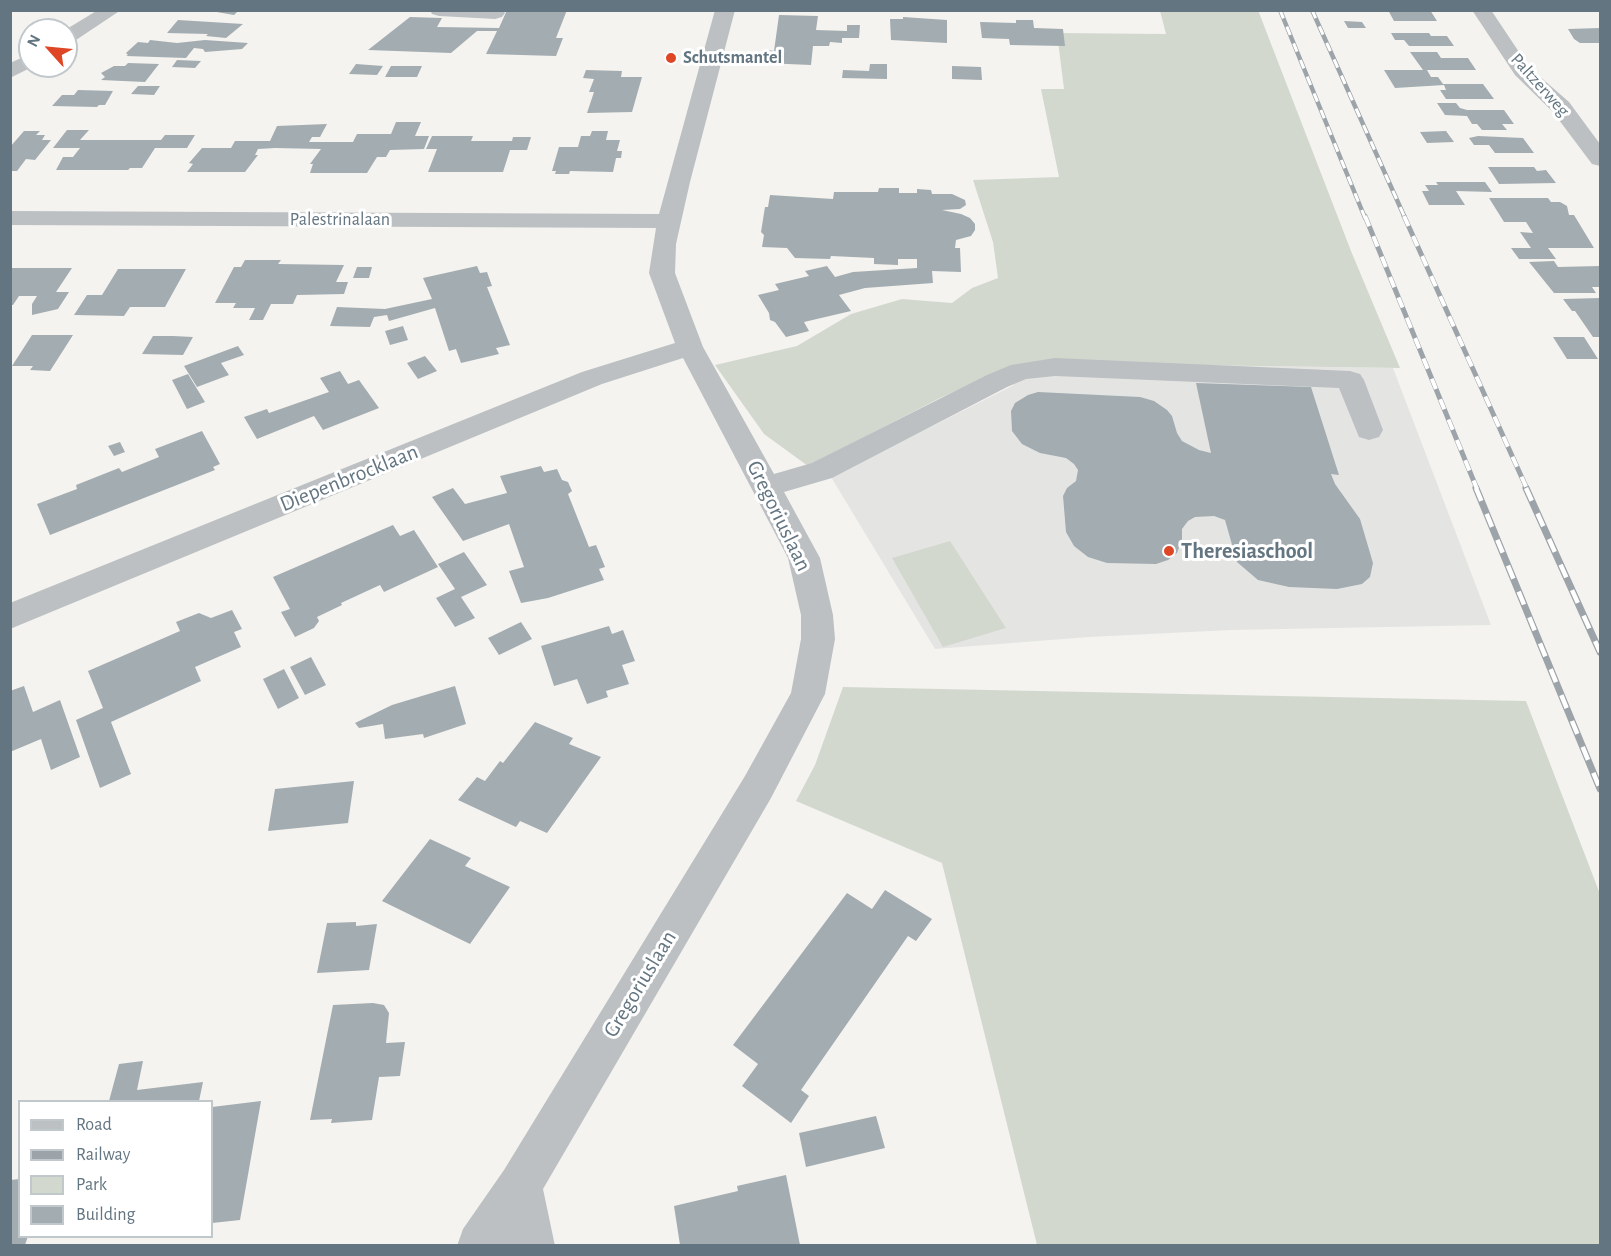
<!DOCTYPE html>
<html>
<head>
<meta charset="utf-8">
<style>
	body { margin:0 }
	#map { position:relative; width:1611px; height:1256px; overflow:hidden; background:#f4f3ef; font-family:"Alegreya Sans",sans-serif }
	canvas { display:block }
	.frame { position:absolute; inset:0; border:12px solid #637580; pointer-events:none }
	.legend { position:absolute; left:18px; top:1100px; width:195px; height:138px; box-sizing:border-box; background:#fff; border:2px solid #c1c8cc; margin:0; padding:8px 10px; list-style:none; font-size:18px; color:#637580 }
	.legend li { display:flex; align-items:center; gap:12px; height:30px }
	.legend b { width:30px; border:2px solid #c1c8cc }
	.north { position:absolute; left:18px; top:18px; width:60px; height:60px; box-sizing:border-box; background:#fff; border:2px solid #c1c8cc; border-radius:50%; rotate:297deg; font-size:16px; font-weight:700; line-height:24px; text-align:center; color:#637580 }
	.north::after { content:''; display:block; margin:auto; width:21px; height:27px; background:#de4625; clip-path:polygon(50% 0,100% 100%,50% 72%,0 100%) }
</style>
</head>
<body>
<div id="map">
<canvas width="1611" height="1256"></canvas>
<div class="frame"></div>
<ul class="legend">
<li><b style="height:8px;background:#bcc0c3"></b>Road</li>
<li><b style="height:8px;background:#9da4a9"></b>Railway</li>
<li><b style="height:16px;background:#d3d8cf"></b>Park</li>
<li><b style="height:16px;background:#a3acb1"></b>Building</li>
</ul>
<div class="north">N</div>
</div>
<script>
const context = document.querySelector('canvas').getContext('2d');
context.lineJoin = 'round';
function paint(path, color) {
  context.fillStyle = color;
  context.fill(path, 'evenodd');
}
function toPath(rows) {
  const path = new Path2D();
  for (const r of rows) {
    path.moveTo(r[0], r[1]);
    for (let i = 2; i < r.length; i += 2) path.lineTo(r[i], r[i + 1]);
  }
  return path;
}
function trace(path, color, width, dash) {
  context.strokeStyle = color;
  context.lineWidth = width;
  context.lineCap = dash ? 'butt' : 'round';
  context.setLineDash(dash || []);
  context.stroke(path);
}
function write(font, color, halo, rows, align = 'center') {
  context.font = font + ' "Alegreya Sans",sans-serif';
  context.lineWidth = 6;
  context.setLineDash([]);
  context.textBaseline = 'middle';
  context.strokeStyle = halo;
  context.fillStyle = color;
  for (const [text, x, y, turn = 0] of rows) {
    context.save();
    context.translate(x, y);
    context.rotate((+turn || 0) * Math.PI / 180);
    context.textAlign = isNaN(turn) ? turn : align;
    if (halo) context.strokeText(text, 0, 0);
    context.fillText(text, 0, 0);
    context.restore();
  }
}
paint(toPath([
	[1039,363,1393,368,1491,625,1231,630,1089,637,935,649,831,477,1014,385,999,372]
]), '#e4e5e3');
paint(toPath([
	[1258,10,1351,251,1400,368,1039,363,999,372,940,398,808,466,764,434,715,365,797,346,851,314,902,299,952,303,972,288,998,278,993,242,973,180,1059,177,1041,89,1064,89,1057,33,1166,34,1160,11],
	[950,541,1006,628,943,647,892,558],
	[843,687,1526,701,1600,894,1600,1245,1037,1245,942,863,796,801,815,765]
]), '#d3d8cf');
paint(toPath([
	[205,10,239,10,234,15],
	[507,10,567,10,556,38,563,38,556,56,486,54,497,31,477,31,451,53,368,50,410,17,442,18,437,27,499,28],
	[1388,10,1430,10,1437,21,1394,21],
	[779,15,818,16,816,30,847,31,847,25,860,25,859,38,842,38,842,43,830,42,829,46,813,46,811,65,764,63,767,50,774,51],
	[903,17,947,20,947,43,891,40,890,19,903,19],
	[178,20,243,24,226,38,206,36,208,34,167,33],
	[1016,20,1033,20,1034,28,1063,29,1065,46,1010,45,1009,39,982,38,980,22,1016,23],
	[1344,21,1362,22,1366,28,1348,28],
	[1600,28,1600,43,1580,43,1574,39,1568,29],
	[1391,33,1429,33,1431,36,1447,36,1454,46,1409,46,1404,40,1395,40],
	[150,40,177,43,205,40,248,43,242,49,205,52,203,49,194,48,186,58,126,56,128,55,126,53,138,42,148,43],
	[1410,52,1437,52,1441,58,1468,58,1476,70,1427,70,1431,77,1438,77,1443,84,1483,84,1494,99,1446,99,1440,90,1446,90,1444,85,1395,88,1384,70,1423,70],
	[177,60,201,61,195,68,172,67],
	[128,63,159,64,145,82,101,80,105,77,101,73,114,66,125,66],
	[356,64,383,66,377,75,349,74],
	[870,64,887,64,887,79,842,78,843,70,869,71],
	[391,66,422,66,417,77,385,77],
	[952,66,981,67,982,80,952,79],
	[586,70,622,71,621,77,642,77,632,112,587,113,594,92,589,92,594,79,583,78],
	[138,86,160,86,154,95,131,94],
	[78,90,113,91,105,105,99,105,97,107,52,106,62,95,74,95],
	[1437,103,1456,103,1460,108,1467,110,1504,110,1514,124,1502,124,1507,130,1482,130,1477,124,1472,124,1467,116,1445,115],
	[396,122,421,122,415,136,429,136,424,149,390,150,386,157,377,157,367,173,310,173,313,164,310,164,321,149,275,148,258,149,255,155,258,155,245,172,187,172,193,164,189,163,202,148,231,148,235,141,270,141,277,126,327,124,320,137,312,137,309,142,353,142,357,134,391,134],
	[67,130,89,130,80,140,161,140,165,135,195,135,187,148,155,148,142,168,130,168,128,170,56,170,63,157,73,157,80,148,53,148],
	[24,131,40,131,36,135,45,135,42,140,51,140,35,160,26,159,17,171,10,171,10,147],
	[592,131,608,131,606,140,620,140,617,151,622,151,621,158,616,158,613,172,570,171,569,174,555,174,556,171,552,171,559,147,578,147,581,136,590,136],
	[1446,131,1454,142,1427,143,1420,132],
	[432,136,473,136,471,141,512,141,513,137,531,137,527,150,510,150,503,172,428,172,437,149,426,149],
	[1478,136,1523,138,1534,153,1495,153,1489,145,1474,145,1469,138],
	[1488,167,1534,167,1537,171,1546,170,1556,183,1499,184],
	[1436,182,1485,182,1492,192,1456,191,1465,205,1429,205,1422,191,1429,191,1425,185,1438,185],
	[879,188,899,188,899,193,917,193,917,189,931,190,932,194,952,194,965,200,966,205,960,209,942,210,961,214,970,218,975,224,975,230,971,236,956,240,955,248,960,248,961,272,932,271,933,283,865,288,839,295,851,311,804,322,809,331,786,337,775,322,770,320,769,313,758,295,779,290,775,284,809,276,805,271,827,266,835,277,853,272,917,268,917,259,898,259,898,265,874,264,874,258,831,256,830,259,795,258,787,248,762,247,764,235,761,232,765,207,768,207,770,195,833,199,834,192,878,192],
	[1489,198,1548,198,1551,202,1560,202,1567,206,1569,215,1574,215,1594,248,1548,248,1556,259,1519,259,1511,248,1531,248,1520,232,1533,233,1526,222,1504,222],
	[245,260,281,260,278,264,344,265,336,282,348,282,344,294,297,295,293,304,271,304,263,320,249,320,255,308,233,308,236,303,215,303,234,267,241,267],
	[1554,261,1558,267,1600,266,1600,287,1592,287,1596,293,1554,293,1529,262],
	[477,266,480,273,487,272,492,286,487,287,510,345,496,348,499,354,461,363,456,349,449,351,435,308,389,321,387,315,374,317,370,327,330,326,337,307,385,309,432,299,423,278],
	[357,267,372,267,369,278,353,278],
	[10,268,72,268,56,292,69,292,58,309,32,315,32,304,37,296,19,296,13,305,10,305],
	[118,269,186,269,165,307,130,307,124,316,74,315,87,295,102,295],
	[1600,298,1600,337,1593,337,1575,311,1572,311,1563,299],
	[403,326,408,340,390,345,385,331],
	[32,335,73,335,50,371,30,370,33,366,12,366],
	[153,336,173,336,193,337,183,355,142,354],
	[1553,337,1584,337,1598,359,1567,359],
	[238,346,244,355,221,363,229,375,197,387,184,366],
	[425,356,437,371,418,379,407,363],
	[340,371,348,384,359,380,379,408,323,430,314,416,257,439,244,417,267,409,269,413,329,392,320,378],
	[188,374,205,402,187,409,172,380],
	[1196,383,1311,387,1339,475,1331,474,1335,484,1360,519,1373,563,1370,577,1362,584,1337,589,1289,587,1258,580,1237,562,1225,520,1214,516,1195,517,1188,521,1182,529,1182,539,1177,553,1168,560,1156,564,1107,563,1088,557,1074,546,1066,532,1063,496,1067,488,1076,481,1078,470,1074,464,1066,458,1040,453,1022,444,1012,431,1011,411,1015,403,1028,395,1038,392,1140,397,1154,401,1167,410,1172,416,1177,433,1182,441,1199,450,1211,453],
	[202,431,220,464,213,467,215,470,50,535,37,504,77,489,76,485,119,468,122,472,159,457,155,449],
	[120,442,125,452,114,456,108,446],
	[541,466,544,472,557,469,562,480,568,482,572,491,568,494,589,547,596,545,605,567,599,569,604,580,548,598,521,603,509,571,524,567,509,524,463,541,432,497,453,488,465,504,507,493,500,476],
	[393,525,400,536,414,530,438,567,384,592,380,585,341,603,342,605,317,617,319,621,314,628,295,637,281,612,290,609,273,577],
	[464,552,487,585,461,597,475,618,455,627,436,598,455,589,438,564],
	[232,610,242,629,234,632,241,647,195,667,201,681,111,722,131,774,100,788,76,720,103,708,88,671,180,631,176,622,199,613,211,618],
	[521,622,532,639,499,655,488,638],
	[609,626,612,634,623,630,635,661,622,665,629,684,606,691,608,697,587,704,577,679,554,686,541,646],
	[311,657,326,685,305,695,290,667],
	[284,669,299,698,278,709,263,679],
	[24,686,33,712,60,700,80,757,51,770,41,739,10,752,10,691],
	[455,686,466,724,424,738,423,734,385,739,383,724,359,728,355,723,392,705],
	[535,722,573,738,569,744,601,757,547,833,520,821,516,827,458,800,477,777,485,781,500,761,503,763],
	[354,781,348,823,268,831,275,789],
	[430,839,471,858,465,866,510,887,470,944,382,901],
	[885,890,932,919,916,941,908,936,801,1090,809,1096,791,1123,742,1086,758,1064,733,1045,847,893,872,909],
	[356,922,356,926,377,924,369,970,317,973,327,923],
	[373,1003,384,1005,389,1013,386,1043,405,1042,400,1076,379,1077,372,1120,331,1123,332,1119,310,1120,333,1005],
	[143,1061,137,1090,203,1082,199,1101,109,1101,119,1064],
	[261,1101,240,1220,212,1223,212,1107],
	[876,1116,885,1148,806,1167,799,1133],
	[786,1175,800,1245,680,1245,674,1206,738,1191,737,1186],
	[20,1179,20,1236,28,1236,25,1245,10,1245,10,1180]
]), '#a3acb1');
paint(toPath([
	[98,10,121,10,73,42,66,44,65,30,98,10],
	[430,10,503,10,505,13,502,17,495,19,439,16,432,14,430,10],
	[715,10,735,10,690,182,676,244,675,273,703,347,774,474,812,463,987,375,1011,365,1055,358,1350,371,1360,374,1364,380,1383,430,1379,437,1369,440,1359,437,1339,388,1055,376,1026,379,1007,387,832,478,784,492,820,558,833,615,835,639,825,694,771,798,543,1189,555,1246,457,1246,463,1229,504,1170,745,776,791,693,801,639,801,615,788,558,683,358,602,384,10,629,10,603,582,372,675,343,649,273,656,228,10,225,10,211,659,214,715,10],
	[1472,10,1491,10,1529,67,1569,102,1600,144,1600,166,1592,164,1553,112,1515,75,1472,10],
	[30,54,30,66,34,66,10,78,10,63,30,54]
]), '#bcc0c3');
const railFar2 = toPath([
	[1280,10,1365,218],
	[1312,10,1405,218]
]);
const railFar1 = toPath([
	[1365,216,1477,489],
	[1404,216,1527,489]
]);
const rail = toPath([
	[1476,488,1600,789],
	[1526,488,1600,652]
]);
trace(railFar2, '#9da4a9', 4.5);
trace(railFar1, '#9da4a9', 5);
trace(rail, '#9da4a9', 7);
trace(railFar2, '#fff', 3, [9]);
trace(railFar1, '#fff', 4, [11]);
trace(rail, '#fff', 4.5, [14]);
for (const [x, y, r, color] of [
	[671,58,6,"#de4625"],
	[1169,551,6,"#de4625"]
]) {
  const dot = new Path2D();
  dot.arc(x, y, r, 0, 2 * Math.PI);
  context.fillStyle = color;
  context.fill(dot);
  trace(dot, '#fff', 2);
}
write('bold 18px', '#637580', '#fff', [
	["Schutsmantel",683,58]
], 'left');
write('18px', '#637580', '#fff', [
	["Paltzerweg",1540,85,48],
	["Palestrinalaan",340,220]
]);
write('22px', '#637580', '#fff', [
	["Diepenbrocklaan",349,478,-22],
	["Gregoriuslaan",779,516,64],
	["Gregoriuslaan",640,984,-59]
]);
write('bold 22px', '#637580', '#fff', [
	["Theresiaschool",1181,551]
], 'left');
</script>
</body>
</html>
